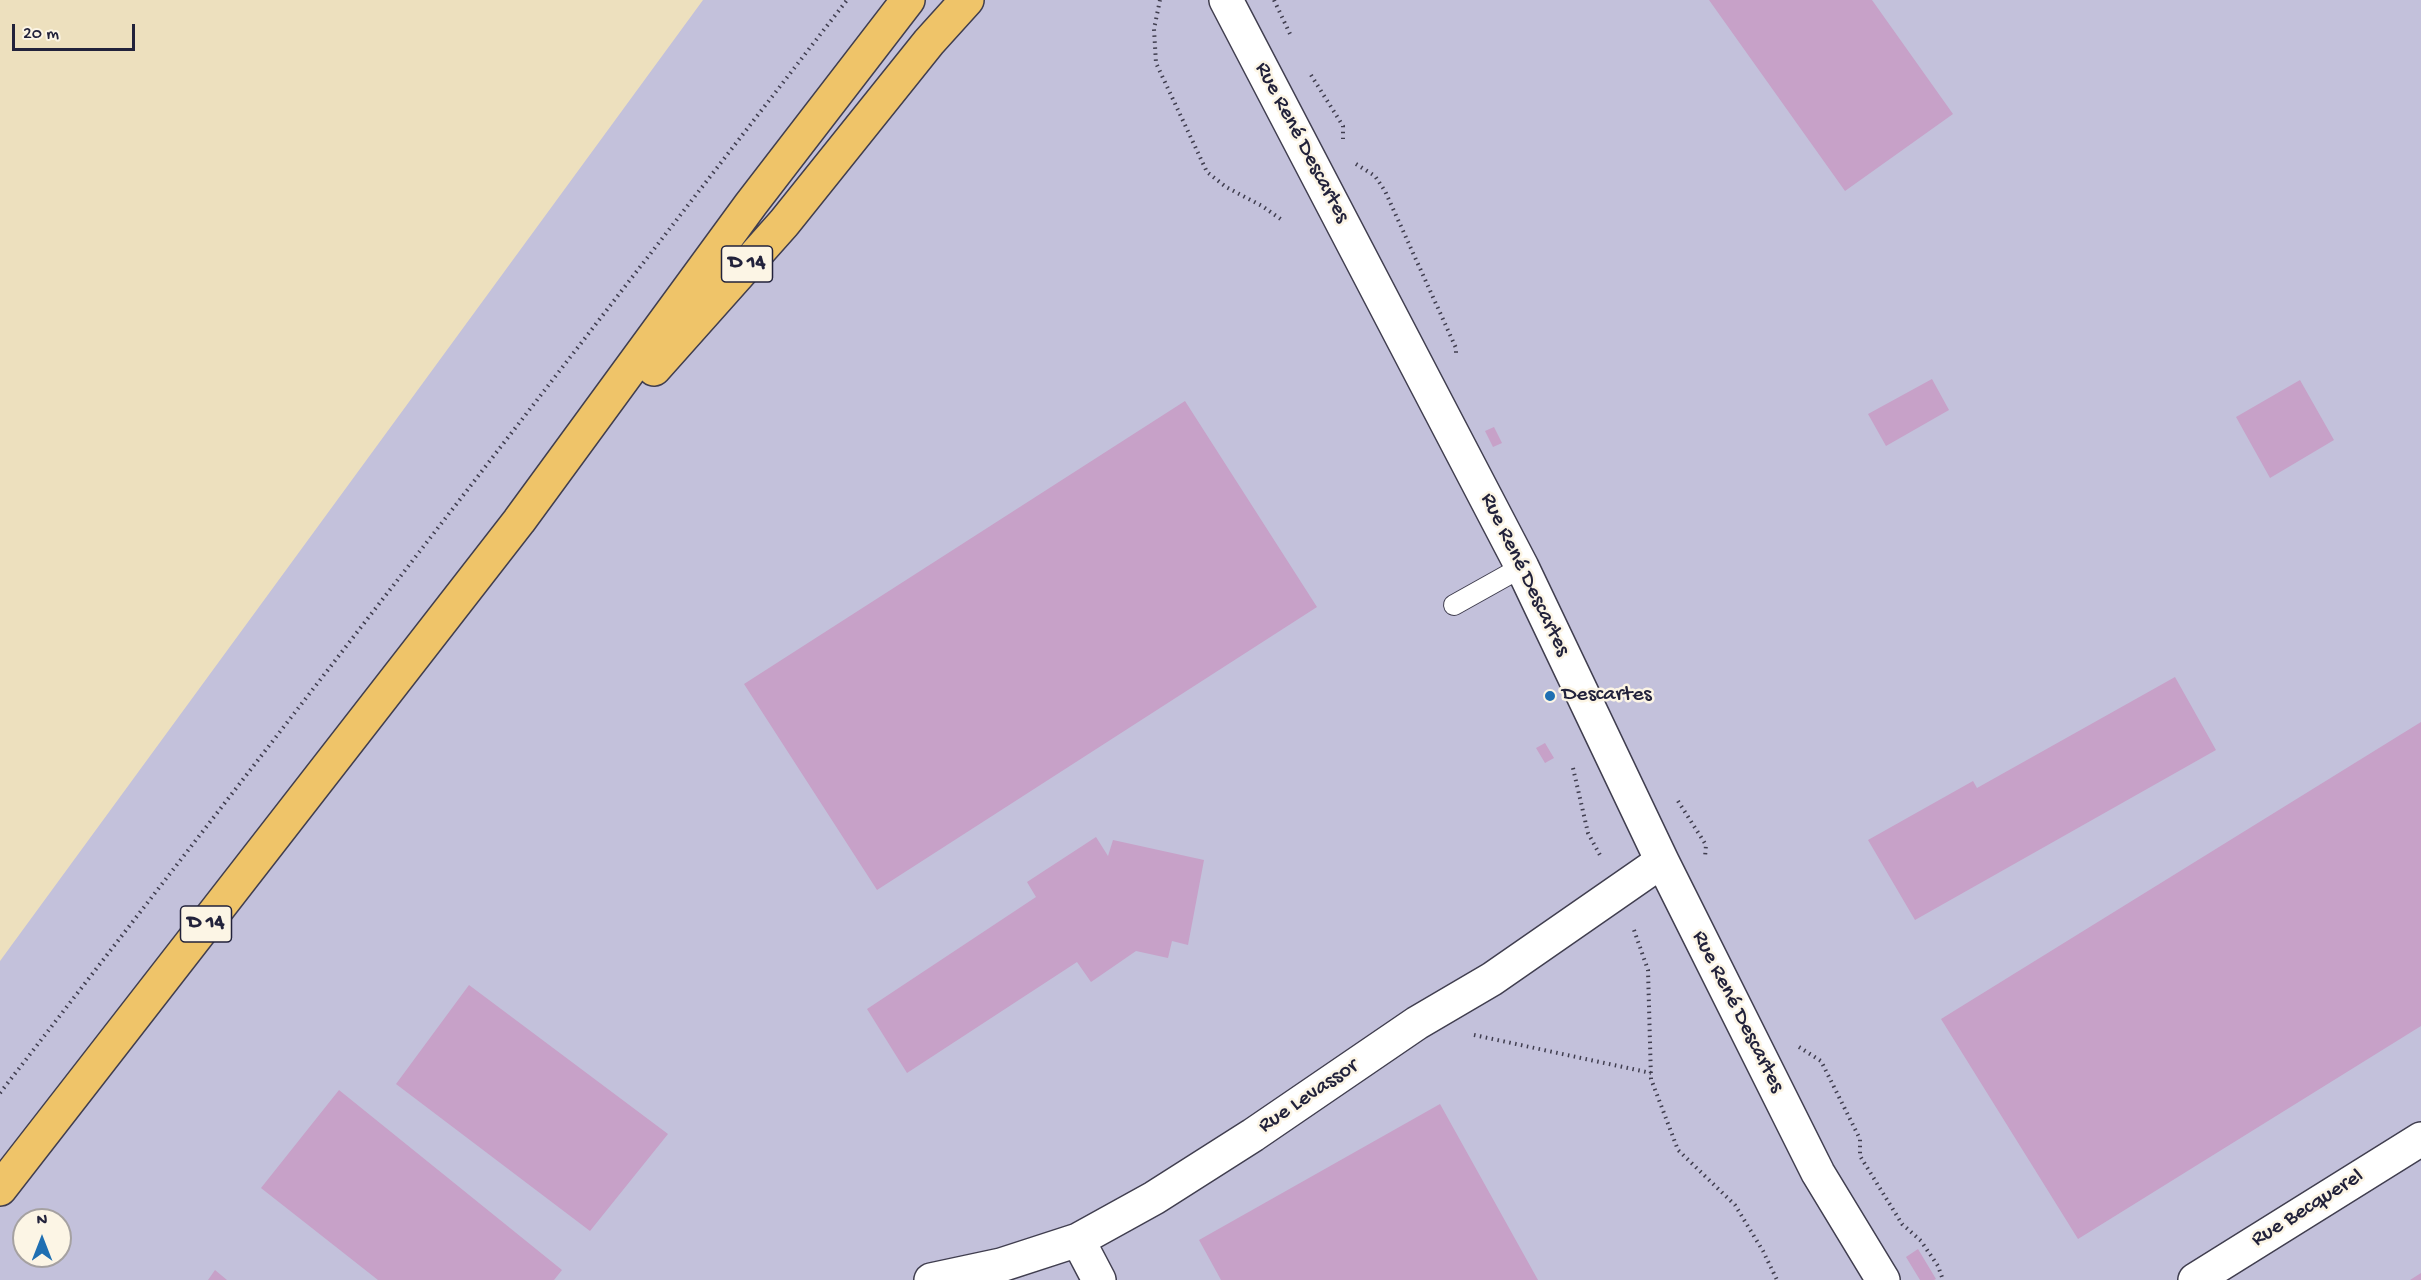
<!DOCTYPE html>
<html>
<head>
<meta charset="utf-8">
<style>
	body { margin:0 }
	#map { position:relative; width:2421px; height:1280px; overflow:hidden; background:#ede0be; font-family:"Gochi Hand",sans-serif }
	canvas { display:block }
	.north { position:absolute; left:12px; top:1208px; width:60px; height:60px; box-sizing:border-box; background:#fcf5e5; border:2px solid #a5a1a1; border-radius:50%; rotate:0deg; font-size:16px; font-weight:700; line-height:24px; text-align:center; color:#22223b }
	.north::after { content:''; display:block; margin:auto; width:21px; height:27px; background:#1f6fb2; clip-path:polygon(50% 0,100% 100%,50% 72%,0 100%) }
	.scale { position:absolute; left:12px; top:24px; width:123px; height:27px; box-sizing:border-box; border:3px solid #22223b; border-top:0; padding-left:8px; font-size:18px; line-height:21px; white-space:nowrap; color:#22223b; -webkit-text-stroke:4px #fcf5e5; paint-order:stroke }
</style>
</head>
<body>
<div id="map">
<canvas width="2421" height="1280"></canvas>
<div class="north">N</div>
<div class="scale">20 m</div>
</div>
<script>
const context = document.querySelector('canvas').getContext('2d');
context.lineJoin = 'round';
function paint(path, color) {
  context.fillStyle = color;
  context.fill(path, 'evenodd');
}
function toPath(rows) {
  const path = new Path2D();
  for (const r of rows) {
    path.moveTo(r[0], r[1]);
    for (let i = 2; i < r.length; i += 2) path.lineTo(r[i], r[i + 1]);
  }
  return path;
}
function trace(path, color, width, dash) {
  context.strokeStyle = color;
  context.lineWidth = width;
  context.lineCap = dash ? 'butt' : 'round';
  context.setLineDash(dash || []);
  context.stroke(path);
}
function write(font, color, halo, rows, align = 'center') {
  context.font = font + ' "Gochi Hand",sans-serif';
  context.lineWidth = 5;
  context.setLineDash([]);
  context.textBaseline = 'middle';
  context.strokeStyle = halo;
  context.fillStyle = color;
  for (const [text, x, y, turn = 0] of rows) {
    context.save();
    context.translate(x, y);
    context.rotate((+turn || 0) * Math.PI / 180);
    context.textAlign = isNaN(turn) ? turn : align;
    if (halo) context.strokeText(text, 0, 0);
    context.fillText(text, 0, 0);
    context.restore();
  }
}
paint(toPath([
	[703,0,2421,0,2421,1280,0,1280,0,961],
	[24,1220,60,1220,60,1256,24,1256]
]), '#c3c1db');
paint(toPath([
	[1709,0,1872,0,1953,114,1845,191],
	[1932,379,1949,410,1886,446,1868,414],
	[2300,380,2334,440,2270,478,2236,417],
	[1185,401,1317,607,877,890,744,684],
	[1494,427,1502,443,1493,447,1485,431],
	[2175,677,2216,750,1915,920,1868,840,1973,781,1977,788],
	[2421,722,2421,1026,2078,1239,1941,1019],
	[1545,743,1554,758,1545,763,1536,748],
	[1096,837,1108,856,1113,840,1204,860,1188,945,1172,941,1168,958,1136,951,1091,982,1077,962,907,1073,867,1009,1036,897,1027,882],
	[469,985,668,1134,590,1231,396,1084],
	[339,1090,562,1270,554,1280,378,1280,261,1188],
	[1440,1104,1538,1280,1221,1280,1199,1240],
	[1918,1249,1936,1279,1934,1280,1920,1280,1906,1257],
	[215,1270,227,1280,208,1280],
	[2421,1273,2421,1280,2410,1280]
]), '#c7a1c8');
const service = toPath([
	[1454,605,1522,567]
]);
const minor = toPath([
	[1226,0,1522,567,1662,861,1818,1173,1883,1280],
	[1078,1240,1099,1280],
	[931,1280,1001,1265,1078,1240,1154,1198,1253,1135,1417,1023,1492,979,1662,861],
	[2195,1280,2421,1139]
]);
const primary = toPath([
	[654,369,784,223,929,42,967,0],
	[0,1189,519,521,751,204,908,0]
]);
trace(service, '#403e4f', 22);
trace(minor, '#403e4f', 36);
trace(primary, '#403e4f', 36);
trace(toPath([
	[1160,0,1154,29,1156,63,1207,172,1226,187,1262,206,1282,220],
	[1274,0,1290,34],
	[1311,75,1343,126,1343,139],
	[1356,164,1375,176,1385,191,1456,348,1456,355],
	[1573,768,1588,833,1601,857],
	[1678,801,1706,845,1705,857],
	[1634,930,1648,970,1651,1079,1678,1150,1735,1205,1763,1251,1777,1280],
	[1474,1035,1651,1073],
	[1799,1047,1821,1061,1860,1139,1860,1156,1902,1224,1921,1241,1938,1266,1943,1280],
	[0,1093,847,0]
]), '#403e4f', 4, [1.5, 4.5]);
trace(service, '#fff', 20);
trace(minor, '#fff', 33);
trace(primary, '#efc469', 33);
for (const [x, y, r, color] of [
	[1550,696,6,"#1f6fb2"]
]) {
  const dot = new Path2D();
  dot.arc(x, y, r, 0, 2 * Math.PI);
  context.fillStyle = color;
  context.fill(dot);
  trace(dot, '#fcf5e5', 2);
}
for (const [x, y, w] of [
	[747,264,51],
	[206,924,51]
]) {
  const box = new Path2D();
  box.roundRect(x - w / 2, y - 18, w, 36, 4.5);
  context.fillStyle = '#fcf5e5';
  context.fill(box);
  trace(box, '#22223b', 1.5);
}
write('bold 21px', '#22223b', null, [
	["D 14",747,264],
	["D 14",206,924]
]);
write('22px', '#22223b', '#fcf5e5', [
	["Rue René Descartes",1301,143,62],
	["Rue René Descartes",1524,575,64],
	["Rue René Descartes",1737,1012,63],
	["Rue Levassor",1309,1097,-34],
	["Rue Becquerel",2308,1209,-32]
]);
write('22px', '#22223b', '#fcf5e5', [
	["Descartes",1562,696]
], 'left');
</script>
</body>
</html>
